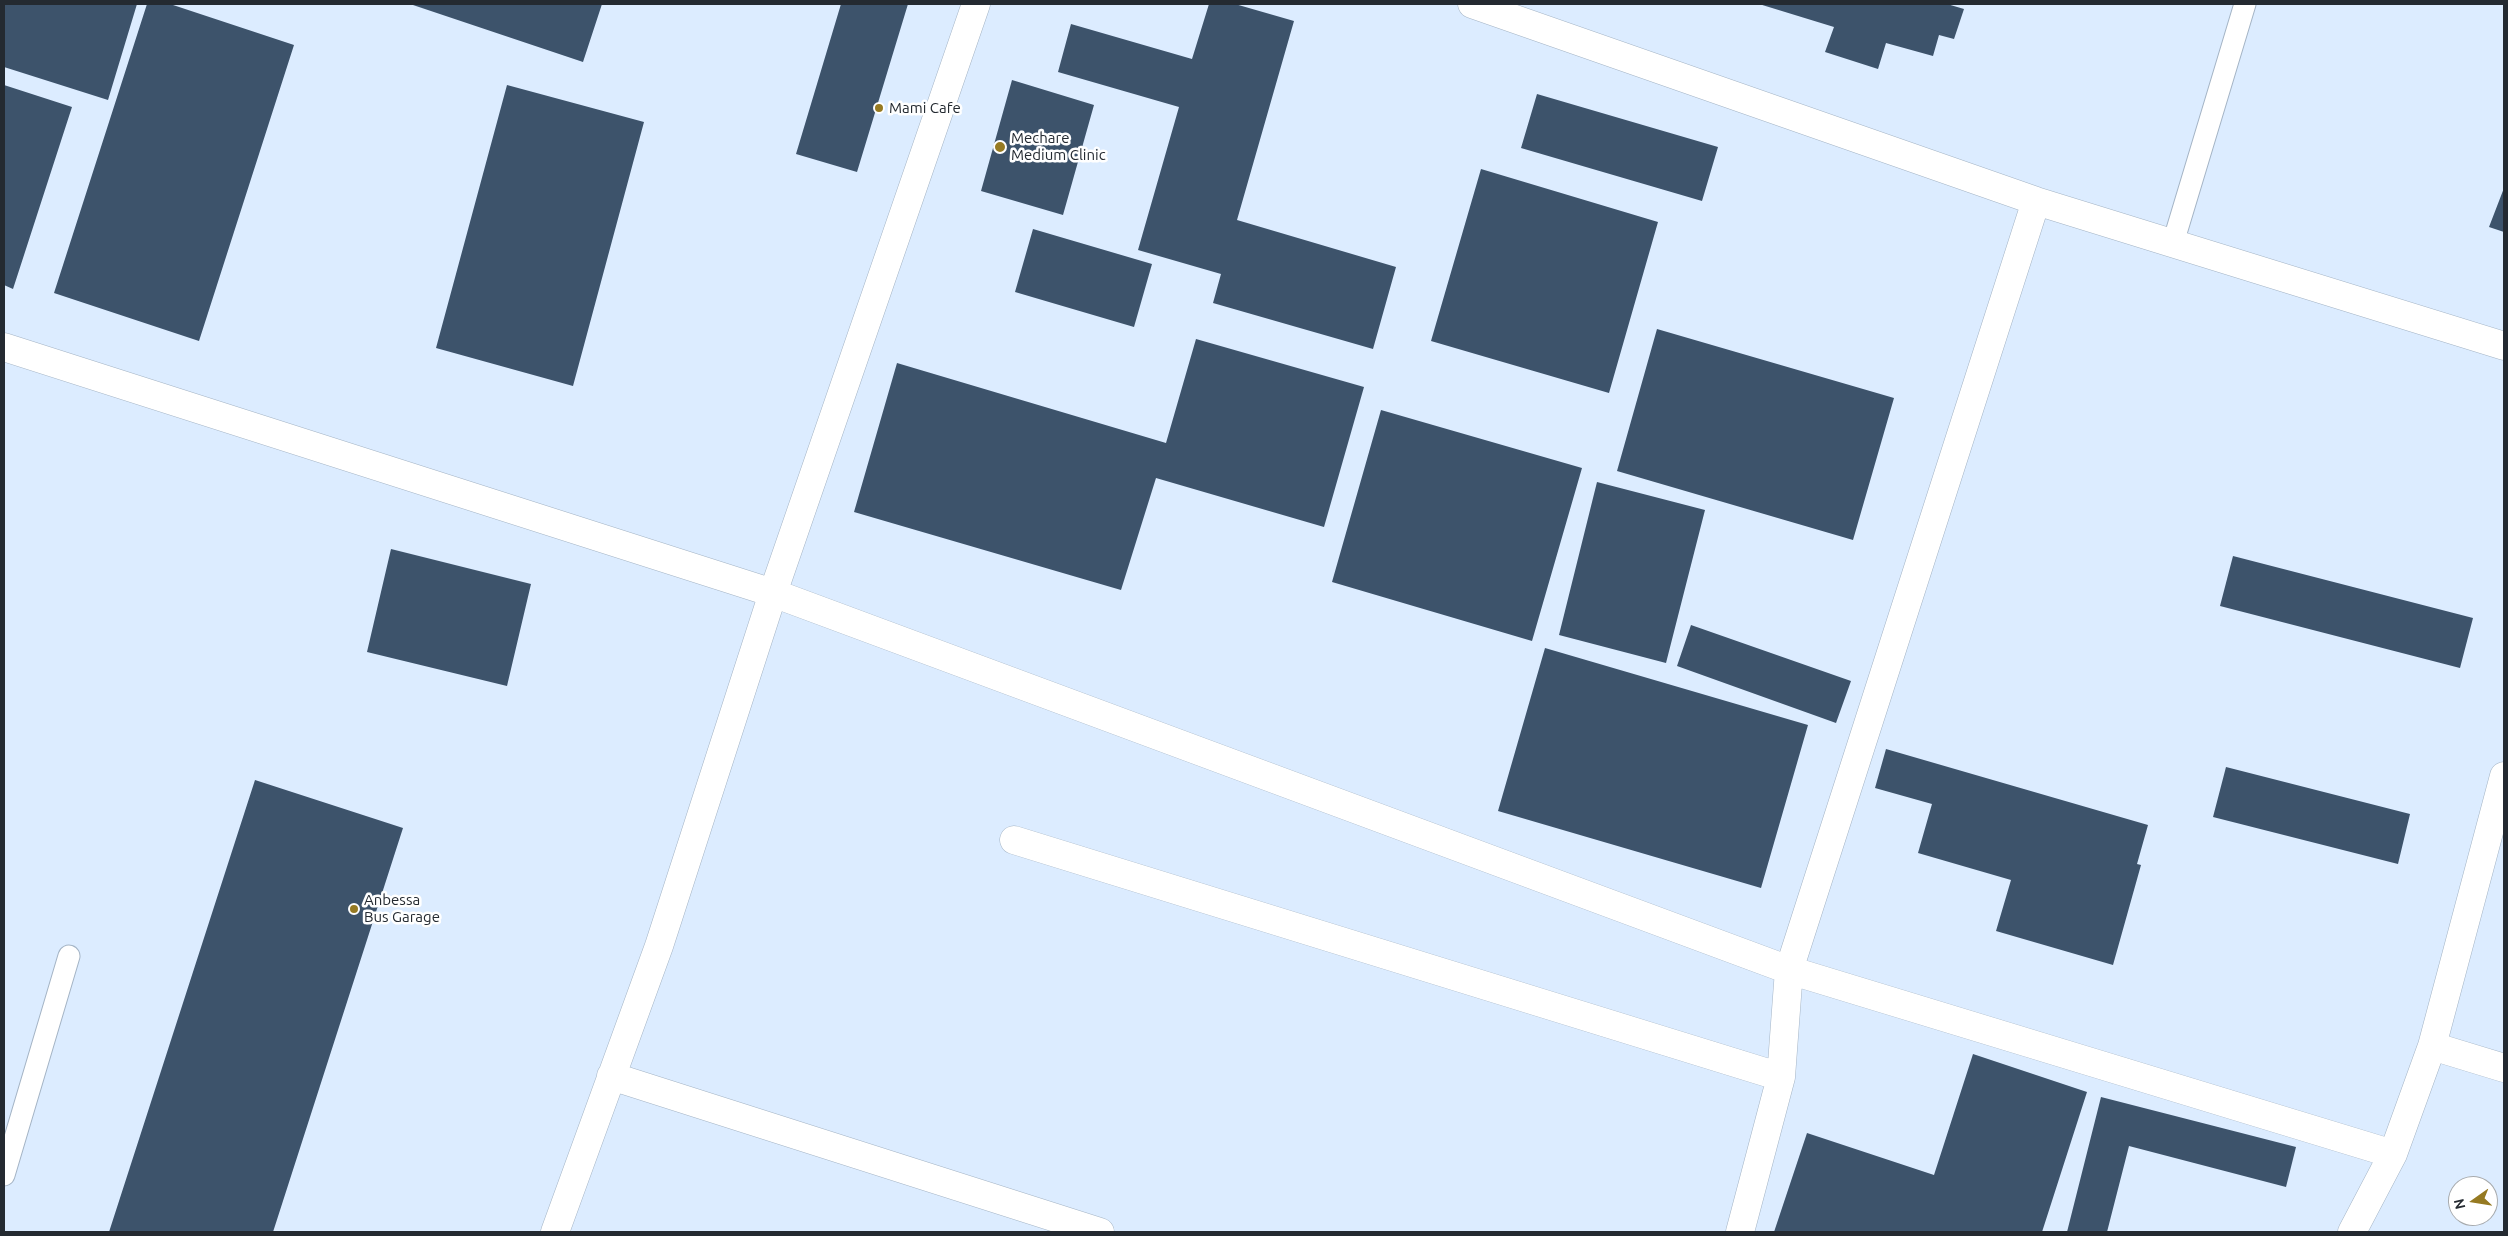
<!DOCTYPE html>
<html>
<head>
<meta charset="utf-8">
<style>
	body { margin:0 }
	#map { position:relative; width:2508px; height:1236px; overflow:hidden; background:#dcecff; font-family:Ubuntu,sans-serif }
	canvas { display:block }
	.frame { position:absolute; inset:0; border:5px solid #242a31; pointer-events:none }
	.north { position:absolute; left:2448px; top:1176px; width:50px; height:50px; box-sizing:border-box; background:#fff; border:1px solid #a7aaad; border-radius:50%; rotate:257deg; font-size:14px; font-weight:700; line-height:20px; text-align:center; color:#242a31 }
	.north::after { content:''; display:block; margin:auto; width:18px; height:22px; background:#967a22; clip-path:polygon(50% 0,100% 100%,50% 72%,0 100%) }
</style>
</head>
<body>
<div id="map">
<canvas width="2508" height="1236"></canvas>
<div class="frame"></div>
<div class="north">N</div>
</div>
<script>
const context = document.querySelector('canvas').getContext('2d');
context.lineJoin = 'round';
function paint(path, color) {
  context.fillStyle = color;
  context.fill(path, 'evenodd');
}
function toPath(rows) {
  const path = new Path2D();
  for (const r of rows) {
    path.moveTo(r[0], r[1]);
    for (let i = 2; i < r.length; i += 2) path.lineTo(r[i], r[i + 1]);
  }
  return path;
}
function trace(path, color, width, dash) {
  context.strokeStyle = color;
  context.lineWidth = width;
  context.lineCap = dash ? 'butt' : 'round';
  context.setLineDash(dash || []);
  context.stroke(path);
}
function write(font, color, halo, rows, align = 'center') {
  context.font = font + ' Ubuntu,sans-serif';
  context.lineWidth = 5;
  context.setLineDash([]);
  context.textBaseline = 'middle';
  context.strokeStyle = halo;
  context.fillStyle = color;
  for (const [text, x, y, turn = 0] of rows) {
    context.save();
    context.translate(x, y);
    context.rotate((+turn || 0) * Math.PI / 180);
    context.textAlign = isNaN(turn) ? turn : align;
    if (halo) context.strokeText(text, 0, 0);
    context.fillText(text, 0, 0);
    context.restore();
  }
}
paint(toPath([
	[4,4,137,4,108,100,4,67],
	[147,4,170,4,294,45,199,341,54,293],
	[410,4,602,4,583,62],
	[841,4,908,4,857,172,796,154],
	[1209,4,1235,4,1294,21,1237,220,1396,267,1373,349,1213,303,1221,274,1138,250,1179,107,1058,72,1071,24,1192,59],
	[1759,4,1947,4,1964,9,1954,39,1939,35,1933,56,1886,43,1878,69,1825,52,1834,27],
	[1012,80,1094,105,1063,215,981,191],
	[4,85,72,107,13,289,4,285],
	[507,85,644,122,573,386,436,348],
	[1537,94,1718,147,1702,201,1521,148],
	[1481,169,1658,222,1609,393,1431,341],
	[2504,188,2504,232,2489,227],
	[1033,229,1152,264,1134,327,1015,292],
	[1657,329,1894,398,1853,540,1617,471],
	[1196,339,1364,387,1324,527,1156,478,1121,590,854,512,897,363,1166,443],
	[1381,410,1582,468,1532,641,1332,582],
	[1597,482,1705,510,1666,663,1559,635],
	[391,549,531,584,507,686,367,652],
	[2233,556,2473,618,2460,668,2220,606],
	[1691,625,1851,681,1836,723,1677,666],
	[1545,648,1808,725,1761,888,1498,811],
	[1886,749,2148,825,2137,864,2141,865,2113,965,1996,931,2011,880,1918,853,1932,804,1875,788],
	[2226,767,2410,814,2398,864,2213,817],
	[255,780,403,828,273,1232,109,1232],
	[1973,1054,2087,1092,2042,1232,1774,1232,1807,1133,1934,1175],
	[2101,1097,2296,1147,2286,1187,2129,1146,2107,1232,2067,1232]
]), '#3d536b');
const lane = toPath([
	[2173,243,2245,4],
	[4,1175,69,956]
]);
const street = toPath([
	[1472,4,2036,201,2504,346],
	[4,347,773,593,1789,970,2393,1154],
	[1014,840,1781,1077],
	[2432,1046,2504,1068],
	[611,1076,1100,1232],
	[555,1232,659,946,773,593,976,4],
	[1740,1232,1781,1077,1789,970,2036,201],
	[2352,1232,2393,1154,2432,1046,2504,776]
]);
trace(lane, '#a4b4c5', 23);
trace(street, '#a4b4c5', 29);
trace(lane, '#fff', 21);
trace(street, '#fff', 28);
for (const [x, y, r, color] of [
	[879,108,5,"#967a22"],
	[1000,147,6,"#967a22"],
	[354,909,5,"#967a22"]
]) {
  const dot = new Path2D();
  dot.arc(x, y, r, 0, 2 * Math.PI);
  context.fillStyle = color;
  context.fill(dot);
  trace(dot, '#fff', 2);
}
write('15px', '#242a31', '#fff', [
	["Mami Cafe",889,108],
	["Mechare",1011,138],
	["Medium Clinic",1011,155],
	["Anbessa",364,900],
	["Bus Garage",364,917]
], 'left');
</script>
</body>
</html>
